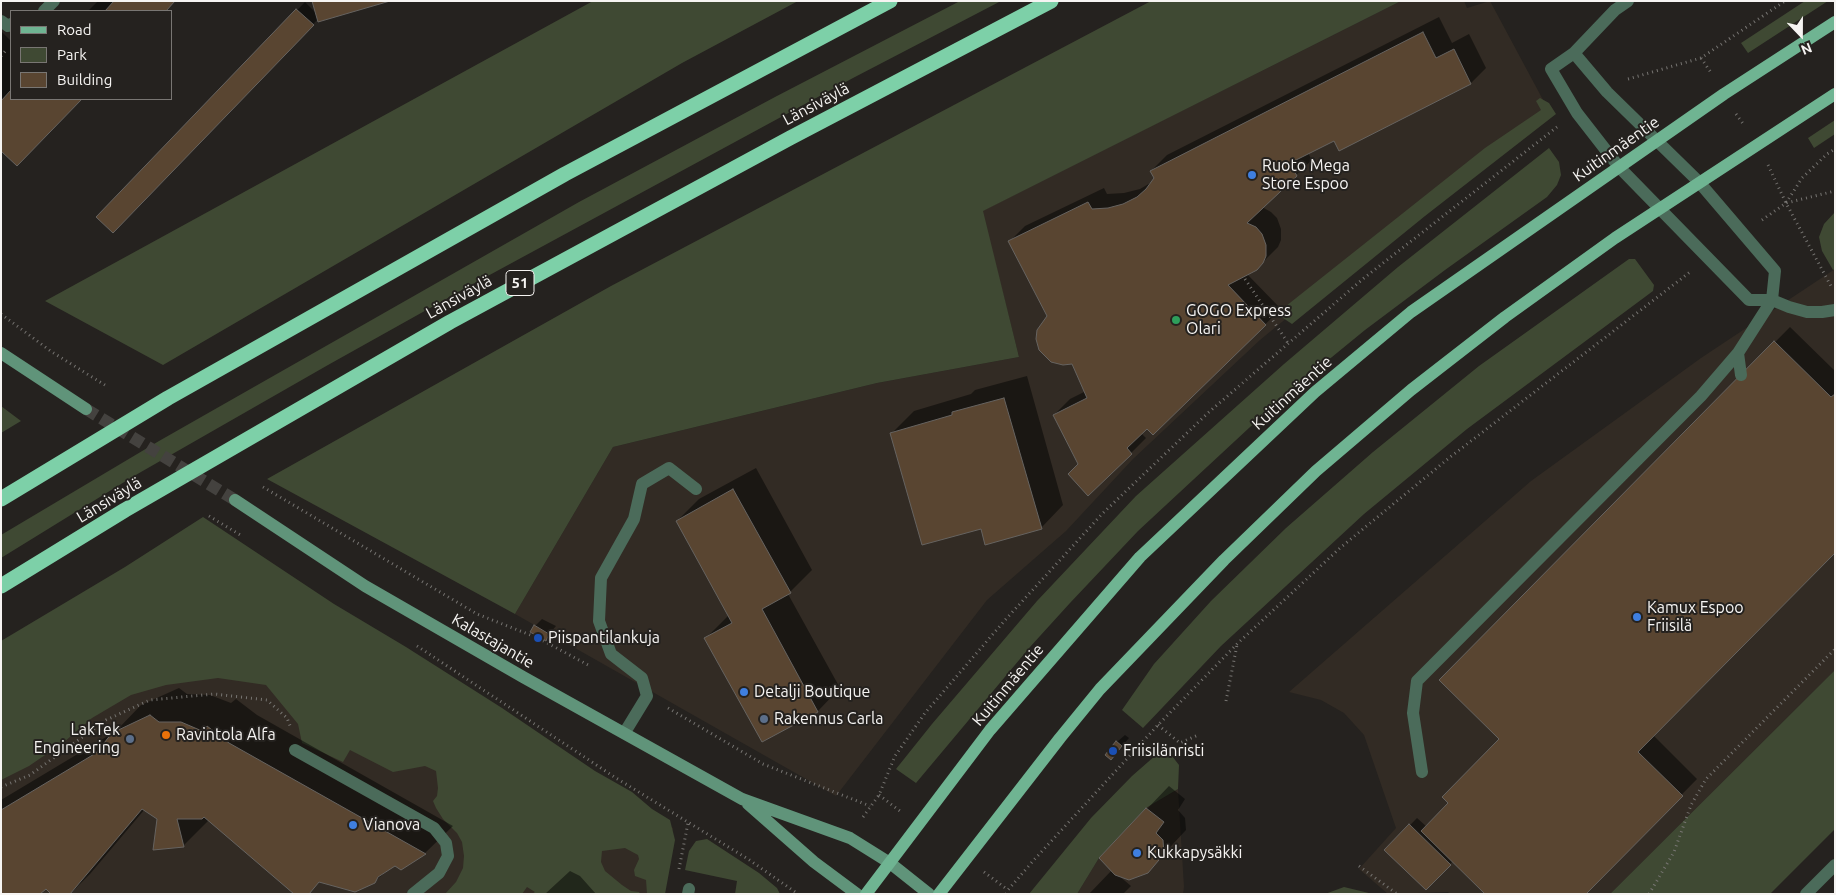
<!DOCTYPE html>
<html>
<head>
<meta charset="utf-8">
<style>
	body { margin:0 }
	#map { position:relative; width:1836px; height:895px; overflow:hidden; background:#25221f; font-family:Ubuntu,sans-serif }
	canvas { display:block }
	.frame { position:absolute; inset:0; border:2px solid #f6f4f2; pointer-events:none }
	.legend { position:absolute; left:10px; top:10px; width:162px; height:90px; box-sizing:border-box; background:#25221f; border:1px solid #797673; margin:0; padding:6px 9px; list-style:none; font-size:15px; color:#f6f4f2 }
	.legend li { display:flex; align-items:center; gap:10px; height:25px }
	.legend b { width:25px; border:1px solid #797673 }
	.north { position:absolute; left:1776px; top:10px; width:50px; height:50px; -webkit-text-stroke:4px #25221f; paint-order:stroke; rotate:158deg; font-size:14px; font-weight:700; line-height:20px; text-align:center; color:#f6f4f2 }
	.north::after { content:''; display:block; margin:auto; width:18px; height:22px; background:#f6f4f2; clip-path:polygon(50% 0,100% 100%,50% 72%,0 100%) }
</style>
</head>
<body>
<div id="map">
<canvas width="1836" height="895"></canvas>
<div class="frame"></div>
<ul class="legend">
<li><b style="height:6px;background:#6fb492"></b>Road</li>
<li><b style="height:14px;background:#3f4933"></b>Park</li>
<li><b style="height:14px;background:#594531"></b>Building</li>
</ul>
<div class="north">N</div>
</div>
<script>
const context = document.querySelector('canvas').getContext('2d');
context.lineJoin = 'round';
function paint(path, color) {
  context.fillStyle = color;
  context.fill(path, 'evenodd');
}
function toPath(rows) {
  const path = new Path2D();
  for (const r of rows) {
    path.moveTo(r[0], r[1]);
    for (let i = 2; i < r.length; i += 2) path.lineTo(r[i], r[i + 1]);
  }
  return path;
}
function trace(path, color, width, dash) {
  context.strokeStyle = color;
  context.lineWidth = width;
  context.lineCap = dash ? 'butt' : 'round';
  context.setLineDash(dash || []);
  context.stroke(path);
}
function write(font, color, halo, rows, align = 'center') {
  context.font = font + ' Ubuntu,sans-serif';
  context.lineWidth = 4;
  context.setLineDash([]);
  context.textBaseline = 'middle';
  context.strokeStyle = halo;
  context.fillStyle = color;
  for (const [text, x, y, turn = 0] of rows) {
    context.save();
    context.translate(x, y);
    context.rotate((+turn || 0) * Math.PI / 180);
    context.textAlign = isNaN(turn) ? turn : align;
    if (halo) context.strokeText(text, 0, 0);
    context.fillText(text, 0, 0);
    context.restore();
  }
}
paint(toPath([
	[1401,1,1464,1,1467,8,1490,1,1549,111,1332,281,1260,340,1133,459,1066,531,987,600,836,796,515,614,613,447,877,383,1019,357,982,211],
	[1835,269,1835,670,1610,894,1450,894,1448,892,1388,894,1359,869,1396,828,1364,735,1344,713,1321,700,1289,692,1531,481,1701,358],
	[264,606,374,668,673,828,662,894,1,894,1,767],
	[1178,789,1184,887,1183,894,1077,894,1099,858,1146,808]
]), '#322b24');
paint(toPath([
	[593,1,798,1,682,63,163,365,45,301],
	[960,1,1001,1,853,78,473,284,328,365,134,476,1,558,1,535,159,441,579,202,775,97],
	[1151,1,1401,1,983,211,1019,357,877,383,613,447,515,614,267,479,611,286],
	[1805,1,1828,1,1748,53,1741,43],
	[1540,98,1549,103,1556,114,1425,216,1292,324,1280,316,1281,310,1485,148,1541,110,1536,101],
	[1835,120,1835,134,1814,148,1808,138],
	[1549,148,1559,162,1561,175,1557,185,1547,197,1445,270,1365,330,1277,402,1138,531,1070,603,1030,647,916,783,896,769,932,724,1037,601,1136,496,1284,364,1398,267],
	[1835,212,1835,269,1833,270,1822,251,1819,237,1824,224],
	[1629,259,1635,259,1654,285,1653,291,1467,429,1364,514,1221,646,1143,728,1122,710,1154,664,1211,601,1286,528,1373,452,1479,366],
	[1,406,21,421,1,433],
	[203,517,334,604,406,647,502,708,595,771,632,792,652,809,670,820,675,840,665,894,647,894,646,880,635,876,634,870,639,859,638,855,625,848,602,851,601,862,605,871,622,885,631,891,639,892,640,894,532,894,535,892,527,887,522,894,445,894,456,882,463,868,464,856,462,842,457,833,443,819,436,808,433,801,437,796,438,788,436,771,425,766,393,772,350,750,343,762,302,743,298,724,266,685,218,678,166,685,131,695,92,718,64,742,29,766,1,780,1,641,125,567],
	[1835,670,1835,829,1770,894,1610,894],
	[1156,755,1172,756,1179,765,1178,789,1146,808,1099,858,1077,894,1029,894,1091,818,1132,776],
	[707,839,759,873,777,888,780,894,735,894,737,881,685,870,689,851,696,841],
	[1344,887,1373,894,1325,894]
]), '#3f4933');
paint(toPath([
	[98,1,175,1,166,11,88,11],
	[305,2,317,14,318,19,113,232,97,217],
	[1439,17,1452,43,1469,34,1486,68,1471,83,1339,149,1334,139,1308,153,1312,160,1262,207,1271,212,1277,218,1281,229,1281,240,1278,247,1256,269,1247,274,1281,309,1153,433,1148,427,1141,433,1146,438,1131,453,1054,415,1070,399,1086,391,1010,241,1025,226,1104,188,1107,194,1124,193,1140,189,1152,182,1155,178,1151,171,1167,155],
	[1,31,11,41,11,99,82,99,53,128,1,150],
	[1790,327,1835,371,1835,551,1653,735,1697,779,1584,894,1453,861,1426,889,1386,850,1417,818,1427,827,1450,803,1500,739,1441,680],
	[1027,376,1063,505,1041,528,982,527,892,433,914,411,971,394,975,390],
	[756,468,812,570,788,594,840,688,818,711,763,741,706,638,729,615,677,521,699,499],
	[542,619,556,626,545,639,535,626],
	[179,688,187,694,210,695,231,703,236,699,257,715,453,826,425,853,395,864,374,882,320,881,307,894,209,820,183,846,158,818,145,809,90,874,70,894,46,888,1,894,1,800,116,731,141,705],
	[1125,735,1129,738,1118,751,1117,742],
	[1169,786,1185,799,1178,810,1185,818,1186,830,1147,872,1118,875,1131,886,1123,894,1089,894,1112,870,1100,858],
	[570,871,580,876,596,894,545,894]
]), '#0007');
const building = toPath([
	[114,1,175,1,166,11,105,11,114,1],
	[312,1,390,1,318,22,312,1],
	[296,9,314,25,113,233,96,217,296,9],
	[1423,32,1436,58,1454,49,1471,84,1339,151,1334,141,1290,163,1297,176,1247,223,1256,227,1262,234,1266,245,1266,256,1263,263,1257,270,1228,285,1266,325,1153,435,1147,429,1127,448,1132,454,1088,496,1068,474,1078,464,1053,415,1087,398,1072,364,1063,365,1051,362,1039,350,1036,339,1037,330,1047,316,1008,241,1088,202,1092,209,1108,208,1123,204,1137,197,1146,189,1154,178,1150,171,1423,32],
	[11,90,11,99,82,99,17,166,1,151,1,101,11,90],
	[1774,341,1831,397,1835,394,1835,553,1638,752,1683,796,1586,894,1485,894,1421,831,1448,803,1442,797,1499,739,1439,680,1774,341],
	[1004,398,1042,529,985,545,981,529,922,545,890,433,952,415,952,412,1004,398],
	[733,489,791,593,762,609,818,712,762,742,704,638,732,623,676,521,733,489],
	[534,625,549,634,546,641,530,632,534,625],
	[150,715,159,722,181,722,202,731,207,726,229,743,426,854,401,870,395,866,378,877,375,883,355,892,319,882,309,894,294,894,204,817,202,819,177,819,184,847,153,850,157,819,142,809,70,894,51,894,46,889,40,894,1,894,1,810,96,753,112,733,150,715],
	[1116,741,1122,746,1111,760,1105,755,1116,741],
	[1146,808,1164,822,1156,833,1163,840,1164,854,1148,873,1129,880,1115,875,1099,858,1146,808],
	[1409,824,1451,865,1426,890,1384,850,1409,824]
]);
paint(building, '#594531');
trace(building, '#666360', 1);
trace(toPath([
	[86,409,235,500]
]), '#44423f', 12, [12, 6]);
trace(toPath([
	[1,56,7,49],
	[1701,58,1712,74],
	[1628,79,1701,58,1785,1],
	[1736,114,1744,125],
	[1768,165,1786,203,1832,288],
	[1786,203,1802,178,1827,154,1835,149],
	[1762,220,1786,203,1835,191],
	[1245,279,1288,343],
	[1,314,52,352,108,387],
	[263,487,477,614,538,638,590,666],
	[209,516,242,536],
	[417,646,616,778,748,859,798,894],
	[1226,701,1237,645],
	[668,708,763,764,870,806],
	[1158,725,1180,743,1198,735],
	[1,787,30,775,106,720,150,700,214,694,267,700,287,718,291,728],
	[879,795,900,811],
	[863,817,879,795,895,756,925,713,1006,619,1103,513,1209,412,1364,278,1557,127],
	[1359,866,1397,894],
	[679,869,688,823],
	[984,872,1008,890],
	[1006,894,1008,890,1033,861,1158,725,1237,644,1340,548,1449,458,1690,272],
	[1649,894,1674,852,1691,805,1706,779,1835,649]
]), '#777572', 3, [1, 4]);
trace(toPath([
	[1628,1,1615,10,1574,53,1551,69,1577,113,1619,167,1749,300,1772,300,1789,307,1807,312,1822,312,1835,310],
	[44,11,54,1],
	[1,21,8,26,11,24],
	[1738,353,1741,375],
	[625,732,647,696,642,678,611,654,599,621,601,578,634,519,642,484,669,468,696,489],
	[295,750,434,828,446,843,448,856,439,873,413,894],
	[1422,772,1413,713,1417,681,1701,396,1738,353,1772,300,1775,271,1699,182,1607,92,1574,53]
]), '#4b6b5a', 12);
trace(toPath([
	[688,894,689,889],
	[1806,894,1835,865]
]), '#4b6b5a', 12);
trace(toPath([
	[1,353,86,409],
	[235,500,365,586,523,677,742,799,850,838,890,863,929,894],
	[748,804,814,862,857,894]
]), '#60947a', 12);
trace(toPath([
	[866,894,990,730,1140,557,1315,392,1411,312,1724,94,1835,22],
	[939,894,1060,738,1100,689,1224,560,1316,471,1411,390,1505,317,1615,238,1835,94]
]), '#6fb492', 12);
trace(toPath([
	[1,499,168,398,565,174,890,1],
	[1,586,125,510,450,322,790,138,1051,1]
]), '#7dd0a8', 15);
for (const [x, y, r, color] of [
	[1252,175,5,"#3f7fe0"],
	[1176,320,5,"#2e9e5b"],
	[1637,617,5,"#3f7fe0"],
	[538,638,5,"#1a4fb4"],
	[744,692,5,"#3f7fe0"],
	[764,719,5,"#5c6f8a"],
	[166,735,5,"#e8710a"],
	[130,739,5,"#5c6f8a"],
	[1113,751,5,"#1a4fb4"],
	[353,825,5,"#3f7fe0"],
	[1137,853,5,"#3f7fe0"]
]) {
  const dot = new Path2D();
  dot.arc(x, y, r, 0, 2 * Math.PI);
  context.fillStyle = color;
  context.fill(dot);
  trace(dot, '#25221f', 2);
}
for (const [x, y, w] of [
	[520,283,28]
]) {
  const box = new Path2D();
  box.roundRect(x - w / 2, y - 12.5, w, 25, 4);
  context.fillStyle = '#25221f';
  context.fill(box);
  trace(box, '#f6f4f2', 1);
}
write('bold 15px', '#f6f4f2', null, [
	["51",520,283]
]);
write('16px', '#f6f4f2', '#25221f', [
	["Länsiväylä",816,104,-28],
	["Kuitinmäentie",1616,149,-35],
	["Länsiväylä",459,297,-29],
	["Kuitinmäentie",1292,393,-42],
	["Länsiväylä",109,500,-31],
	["Kalastajantie",493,641,30],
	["Kuitinmäentie",1008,685,-50]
]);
write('16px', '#f6f4f2', '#25221f', [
	["Ruoto Mega",1262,166],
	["Store Espoo",1262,184],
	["GOGO Express",1186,311],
	["Olari",1186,329],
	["Kamux Espoo",1647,608],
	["Friisilä",1647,626],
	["Piispantilankuja",548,638],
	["Detalji Boutique",754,692],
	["Rakennus Carla",774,719],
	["LakTek",120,730,"right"],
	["Engineering",120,748,"right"],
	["Ravintola Alfa",176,735],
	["Friisilänristi",1123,751],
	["Vianova",363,825],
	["Kukkapysäkki",1147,853]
], 'left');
</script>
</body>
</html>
